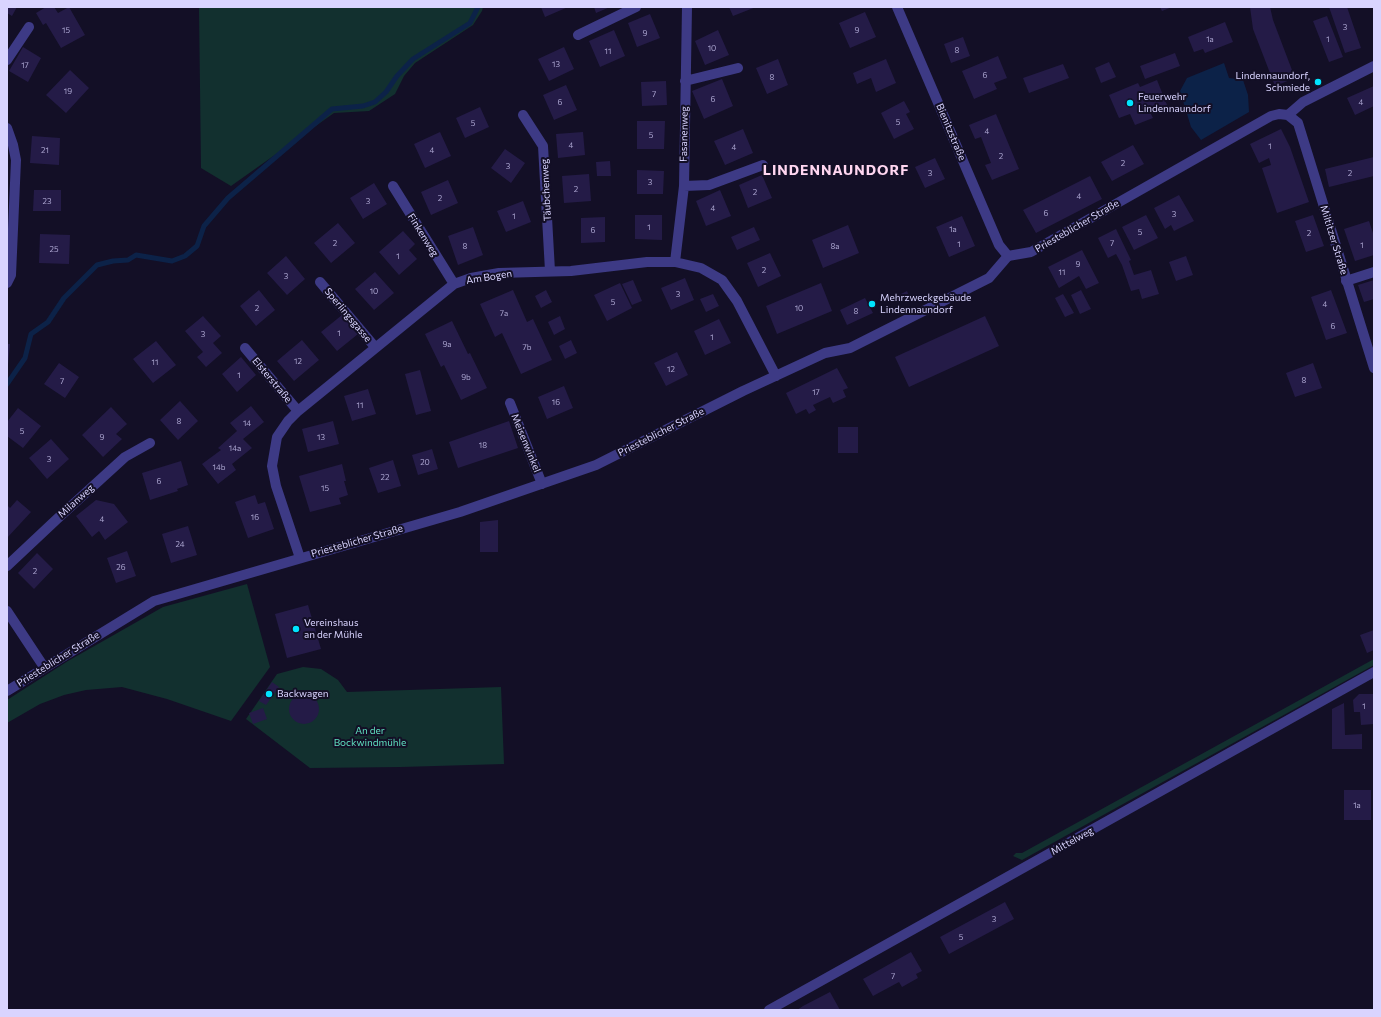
<!DOCTYPE html>
<html>
<head>
<meta charset="utf-8">
<style>
	body { margin:0 }
	#map { position:relative; width:1381px; height:1017px; overflow:hidden; background:#130f26; font-family:Commissioner,sans-serif }
	canvas { display:block }
	.frame { position:absolute; inset:0; border:8px solid #d9d4ff; pointer-events:none }
</style>
</head>
<body>
<div id="map">
<canvas width="1381" height="1017"></canvas>
<div class="frame"></div>
</div>
<script>
const context = document.querySelector('canvas').getContext('2d');
context.lineJoin = 'round';
function paint(path, color) {
  context.fillStyle = color;
  context.fill(path, 'evenodd');
}
function toPath(rows) {
  const path = new Path2D();
  for (const r of rows) {
    if (r.length === 3) {
      path.moveTo(r[0] + r[2], r[1]);
      path.arc(r[0], r[1], r[2], 0, 2 * Math.PI);
      continue;
    }
    path.moveTo(r[0], r[1]);
    for (let i = 2; i < r.length; i += 2) path.lineTo(r[i], r[i + 1]);
  }
  return path;
}
function trace(path, color, width, dash) {
  context.strokeStyle = color;
  context.lineWidth = width;
  context.lineCap = dash ? 'butt' : 'round';
  context.setLineDash(dash || []);
  context.stroke(path);
}
function write(font, color, halo, rows, align = 'center') {
  context.font = font + ' Commissioner,sans-serif';
  context.lineWidth = 4;
  context.setLineDash([]);
  context.textBaseline = 'middle';
  context.strokeStyle = halo;
  context.fillStyle = color;
  for (const [text, x, y, turn = 0] of rows) {
    context.save();
    context.translate(x, y);
    context.rotate((+turn || 0) * Math.PI / 180);
    context.textAlign = isNaN(turn) ? turn : align;
    if (halo) context.strokeText(text, 0, 0);
    context.fillText(text, 0, 0);
    context.restore();
  }
}
paint(toPath([
	[199,7,483,7,482,11,473,25,415,63,404,76,395,94,369,111,334,113,231,186,201,168],
	[247,584,270,667,231,721,167,699,122,687,86,690,64,695,40,704,7,723,7,700,68,661,163,607],
	[1374,659,1374,665,1022,860,1013,856,1016,853,1022,853],
	[303,667,321,669,338,680,347,692,501,687,504,764,401,767,310,768,246,719,277,674]
]), '#12302f');
paint(toPath([
	[1224,63,1229,78,1243,80,1248,95,1249,112,1201,140,1191,127,1180,91,1187,78]
]), '#0c2248');
trace(toPath([
	[7,384,25,358,31,334,48,322,64,298,97,265,113,261,128,260,136,255,172,261,185,256,197,246,204,226,228,198,332,109,363,106,375,102,386,92,397,76,413,59,470,23,478,7]
]), '#0c2248', 5);
paint(toPath([
	[7,7,17,7,12,16,7,13],
	[46,7,54,7,58,13,69,7,85,35,61,48,46,23,43,25,36,13],
	[541,7,568,7,545,17],
	[594,7,610,7,596,13],
	[729,7,756,7,733,16],
	[1160,7,1172,7,1162,11],
	[1250,7,1270,7,1273,20,1295,78,1275,86,1253,29],
	[1329,7,1347,7,1361,48,1345,53],
	[865,12,876,37,850,48,839,23],
	[650,14,660,38,637,47,628,23],
	[1327,16,1343,57,1329,62,1313,21],
	[1225,22,1233,42,1205,53,1203,49,1194,52,1188,37],
	[614,30,625,56,600,67,589,41],
	[718,30,729,55,705,65,695,41],
	[963,37,970,56,951,63,944,44],
	[23,47,41,58,28,82,9,71],
	[564,47,574,69,549,81,538,59],
	[1175,53,1180,66,1145,79,1140,66],
	[998,56,1007,78,994,83,997,89,974,99,962,71],
	[778,59,788,85,767,94,756,68],
	[886,59,896,83,876,92,871,78,857,84,853,73],
	[1109,62,1116,77,1101,83,1095,68],
	[1063,64,1069,78,1029,93,1023,78],
	[70,70,89,88,66,113,46,95],
	[722,79,733,106,704,119,692,91],
	[1157,80,1167,105,1150,112,1153,118,1135,125,1130,114,1119,118,1109,95,1138,83,1140,87],
	[666,81,667,105,642,106,641,82],
	[566,85,577,110,554,120,543,95],
	[1374,86,1374,106,1355,115,1347,98],
	[904,101,910,112,906,114,914,129,894,139,881,113],
	[480,107,489,127,465,138,456,118],
	[996,114,1019,169,992,180,985,165,991,163,981,137,975,139,969,125],
	[637,121,665,121,664,149,637,149],
	[743,129,753,153,725,165,714,141],
	[1281,129,1290,147,1309,202,1277,213,1262,168,1271,165,1269,158,1259,163,1250,144],
	[440,132,451,156,425,168,414,144],
	[583,132,585,155,558,158,556,134],
	[32,136,60,138,59,165,30,163],
	[1133,145,1144,164,1112,181,1101,162],
	[505,149,525,163,511,183,491,168],
	[1374,157,1374,176,1329,187,1325,169],
	[935,158,945,179,925,188,915,167],
	[610,161,611,176,597,176,596,162],
	[637,170,664,171,663,194,637,194],
	[589,174,591,201,564,203,562,176],
	[762,175,772,198,748,208,739,185],
	[1090,176,1102,199,1036,233,1023,210],
	[448,180,458,203,431,215,421,192],
	[374,183,387,204,363,219,350,198],
	[34,190,61,190,61,211,33,211],
	[720,190,731,216,706,226,696,201],
	[1179,195,1194,221,1174,231,1171,225,1165,229,1154,208],
	[523,201,531,222,506,232,497,211],
	[635,215,662,215,662,240,635,239],
	[1146,215,1158,238,1134,250,1122,227],
	[1313,215,1324,246,1306,252,1295,221],
	[962,216,975,246,949,257,936,227],
	[605,217,605,242,581,243,581,218],
	[1369,221,1374,236,1374,255,1355,261,1344,229],
	[338,223,355,243,331,263,314,243],
	[848,225,859,253,823,268,812,240],
	[473,227,483,255,458,265,448,236],
	[754,227,760,240,737,250,731,237],
	[1116,229,1131,260,1129,261,1134,275,1151,270,1159,294,1142,299,1139,289,1131,291,1122,265,1116,254,1108,258,1098,238],
	[403,231,415,244,409,250,417,259,399,275,379,252],
	[40,234,70,235,69,264,39,263],
	[1082,250,1099,283,1086,289,1079,276,1059,288,1048,267],
	[770,253,781,276,758,287,747,263],
	[286,256,305,279,287,295,267,273],
	[1186,256,1193,275,1176,281,1169,262],
	[375,272,394,293,374,310,355,289],
	[685,278,694,300,671,310,661,288],
	[633,280,642,301,632,305,622,284],
	[1374,280,1374,299,1364,302,1358,285],
	[620,283,632,308,607,321,594,295],
	[821,283,832,311,777,334,766,306],
	[259,290,275,310,256,326,240,306],
	[513,290,527,322,533,319,552,360,521,374,502,333,495,337,480,304],
	[546,290,552,302,541,308,535,296],
	[1081,290,1091,309,1080,314,1071,295],
	[1331,290,1347,333,1326,340,1311,297],
	[907,291,909,296,902,300,899,295],
	[713,294,719,306,706,312,700,299],
	[1063,294,1074,313,1065,317,1055,298],
	[865,298,873,313,847,325,840,310],
	[342,315,358,334,337,351,321,332],
	[203,316,221,336,213,343,222,353,206,367,197,357,203,352,185,331],
	[560,316,565,329,554,335,548,322],
	[985,316,999,346,909,387,895,357],
	[719,319,731,343,705,355,694,331],
	[452,321,468,354,470,353,487,388,461,400,444,365,441,367,425,334],
	[302,340,319,360,294,381,277,361],
	[571,340,577,353,565,359,559,346],
	[156,341,176,365,153,383,133,359],
	[7,344,10,344,8,365,7,365],
	[677,352,688,375,666,386,654,363],
	[241,357,256,375,237,392,222,374],
	[59,363,79,377,65,398,44,384],
	[1313,363,1322,388,1295,397,1286,373],
	[837,368,848,388,843,390,846,397,833,403,830,397,813,405,816,410,809,414,806,409,796,414,786,393],
	[420,370,431,411,416,415,405,374],
	[564,386,573,408,547,419,538,397],
	[368,389,376,414,352,421,344,396],
	[180,401,198,421,178,440,160,420],
	[251,406,264,422,243,439,252,448,232,464,236,470,218,484,202,464,221,450,218,448,237,431,230,423],
	[111,407,127,424,116,434,122,439,103,457,82,435],
	[18,408,41,426,23,448,7,436,7,422],
	[333,421,339,444,308,452,302,429],
	[509,421,518,448,458,468,449,442],
	[838,427,858,427,858,453,838,453],
	[51,439,69,459,47,479,29,458],
	[432,449,438,469,418,475,412,455],
	[393,460,401,486,378,493,369,468],
	[181,461,188,485,177,489,178,491,150,500,142,473],
	[342,464,346,481,344,481,348,495,339,498,341,504,310,512,299,476],
	[255,495,258,504,265,502,274,529,248,538,235,502],
	[17,500,31,512,7,538,7,505,10,508],
	[96,500,114,504,128,522,105,540,99,531,92,537,76,516],
	[498,520,498,552,480,552,480,522],
	[188,526,197,555,171,563,162,534],
	[127,551,136,576,116,583,107,558],
	[37,553,53,569,34,589,18,573],
	[308,605,321,649,287,658,275,614],
	[1374,630,1374,650,1367,653,1360,635],
	[272,682,279,687,266,705,259,701],
	[1359,694,1374,694,1374,724,1361,725,1360,712,1354,712,1353,700],
	[304,709,15],
	[1344,703,1345,735,1362,734,1362,749,1332,749,1332,709],
	[263,708,267,719,253,724,249,713],
	[1344,790,1371,790,1371,820,1344,820],
	[1005,902,1014,919,949,954,940,937],
	[911,952,922,971,916,974,918,978,902,987,899,982,873,996,863,979],
	[830,992,840,1010,797,1010,803,1006]
]), '#241b47');
trace(toPath([
	[578,35,636,7],
	[7,60,29,27],
	[685,81,738,68],
	[523,115,543,146,550,271],
	[1288,115,1303,102,1374,66],
	[7,128,13,145,16,160,11,275,7,283],
	[393,186,454,284],
	[684,186,709,185,763,165],
	[675,262,684,186,687,7],
	[1346,281,1374,272],
	[320,282,375,347],
	[245,348,298,411],
	[510,403,542,484],
	[300,558,276,486,272,466,277,437,288,421,298,411,454,284,471,278,499,273,571,271,647,262,675,262,701,268,722,280,737,301,776,376],
	[7,566,57,519,125,457,150,443],
	[7,611,44,667],
	[7,691,154,601,460,512,596,465,743,391,825,353,850,348,989,278,1008,256],
	[769,1010,1374,672]
]), '#3d3a85', 10);
trace(toPath([
	[897,7,999,245,1008,256,1031,252,1271,116,1279,114,1288,115,1298,123,1374,368]
]), '#3d3a85', 10);
for (const [x, y, r, color] of [
	[1318,82,4,"#00e5ff"],
	[1130,103,4,"#00e5ff"],
	[872,304,4,"#00e5ff"],
	[296,629,4,"#00e5ff"],
	[269,694,4,"#00e5ff"]
]) {
  const dot = new Path2D();
  dot.arc(x, y, r, 0, 2 * Math.PI);
  context.fillStyle = color;
  context.fill(dot);
  trace(dot, '#130f26', 1.5);
}
write('8px', '#aca6d1', null, [
	["3",1345,27],
	["15",66,30],
	["9",857,30],
	["9",645,33],
	["1a",1210,39],
	["1",1328,39],
	["10",712,48],
	["8",957,50],
	["11",608,51],
	["13",556,64],
	["17",25,65],
	["6",985,75],
	["8",772,77],
	["19",68,91],
	["7",654,94],
	["6",713,99],
	["6",560,102],
	["4",1361,102],
	["5",898,122],
	["5",473,123],
	["4",987,131],
	["5",651,135],
	["4",571,145],
	["1",1270,146],
	["4",734,147],
	["21",45,150],
	["4",432,150],
	["2",1001,156],
	["2",1123,163],
	["3",508,166],
	["3",930,173],
	["2",1350,173],
	["3",650,182],
	["2",576,189],
	["2",755,192],
	["4",1079,196],
	["2",440,198],
	["23",47,201],
	["3",368,201],
	["4",713,208],
	["6",1046,213],
	["3",1174,214],
	["1",514,216],
	["1",649,227],
	["1a",953,229],
	["6",593,230],
	["5",1140,232],
	["2",1309,233],
	["2",335,243],
	["7",1112,243],
	["1",959,244],
	["1",1362,245],
	["8",465,246],
	["8a",835,246],
	["25",54,249],
	["1",398,256],
	["9",1078,264],
	["2",764,270],
	["11",1062,272],
	["3",286,276],
	["10",374,291],
	["3",678,294],
	["5",613,302],
	["4",1325,304],
	["2",257,308],
	["10",799,308],
	["8",856,311],
	["7a",504,313],
	["6",1333,326],
	["1",339,333],
	["3",203,334],
	["1",712,337],
	["9a",447,344],
	["7b",527,347],
	["12",298,361],
	["11",155,362],
	["12",671,369],
	["1",239,375],
	["9b",466,377],
	["8",1304,380],
	["7",62,381],
	["17",816,392],
	["16",556,402],
	["11",360,405],
	["8",179,421],
	["14",247,423],
	["5",22,431],
	["9",102,437],
	["13",321,437],
	["18",483,445],
	["14a",235,448],
	["3",49,459],
	["20",425,462],
	["14b",219,467],
	["22",385,477],
	["6",159,481],
	["15",325,488],
	["16",255,517],
	["4",102,519],
	["24",180,544],
	["26",121,567],
	["2",35,571],
	["1",1364,706],
	["1a",1357,805],
	["3",994,919],
	["5",961,937],
	["7",893,976]
]);
write('10px', '#d9d4ff', '#130f26', [
	["Lindennaundorf,",1310,76,"right"],
	["Schmiede",1310,88,"right"],
	["Feuerwehr",1138,97],
	["Lindennaundorf",1138,109],
	["Mehrzweckgebäude",880,298],
	["Lindennaundorf",880,310],
	["Vereinshaus",304,623],
	["an der Mühle",304,635],
	["Backwagen",277,694]
], 'left');
write('10px', '#d9d4ff', '#130f26', [
	["Bienitzstraße",951,132,67],
	["Fasanenweg",684,134,-89],
	["Täubchenweg",546,190,-93],
	["Priesteblicher Straße",1077,226,-30],
	["Finkenweg",423,235,58],
	["Miltitzer Straße",1334,240,73],
	["Am Bogen",489,277,-9],
	["Sperlingsgasse",348,315,50],
	["Elsterstraße",272,380,50],
	["Priesteblicher Straße",661,432,-27],
	["Meisenwinkel",526,443,68],
	["Milanweg",76,501,-42],
	["Priesteblicher Straße",357,541,-16],
	["Priesteblicher Straße",58,659,-32],
	["Mittelweg",1072,841,-29]
]);
write('10px', '#5fe0c0', '#130f26', [
	["An der",370,731],
	["Bockwindmühle",370,743]
]);
context.letterSpacing = '1px';
write('bold 14px', '#ffd6f0', '#130f26', [
	["LINDENNAUNDORF",836,170]
]);
context.letterSpacing = '0px';
</script>
</body>
</html>
